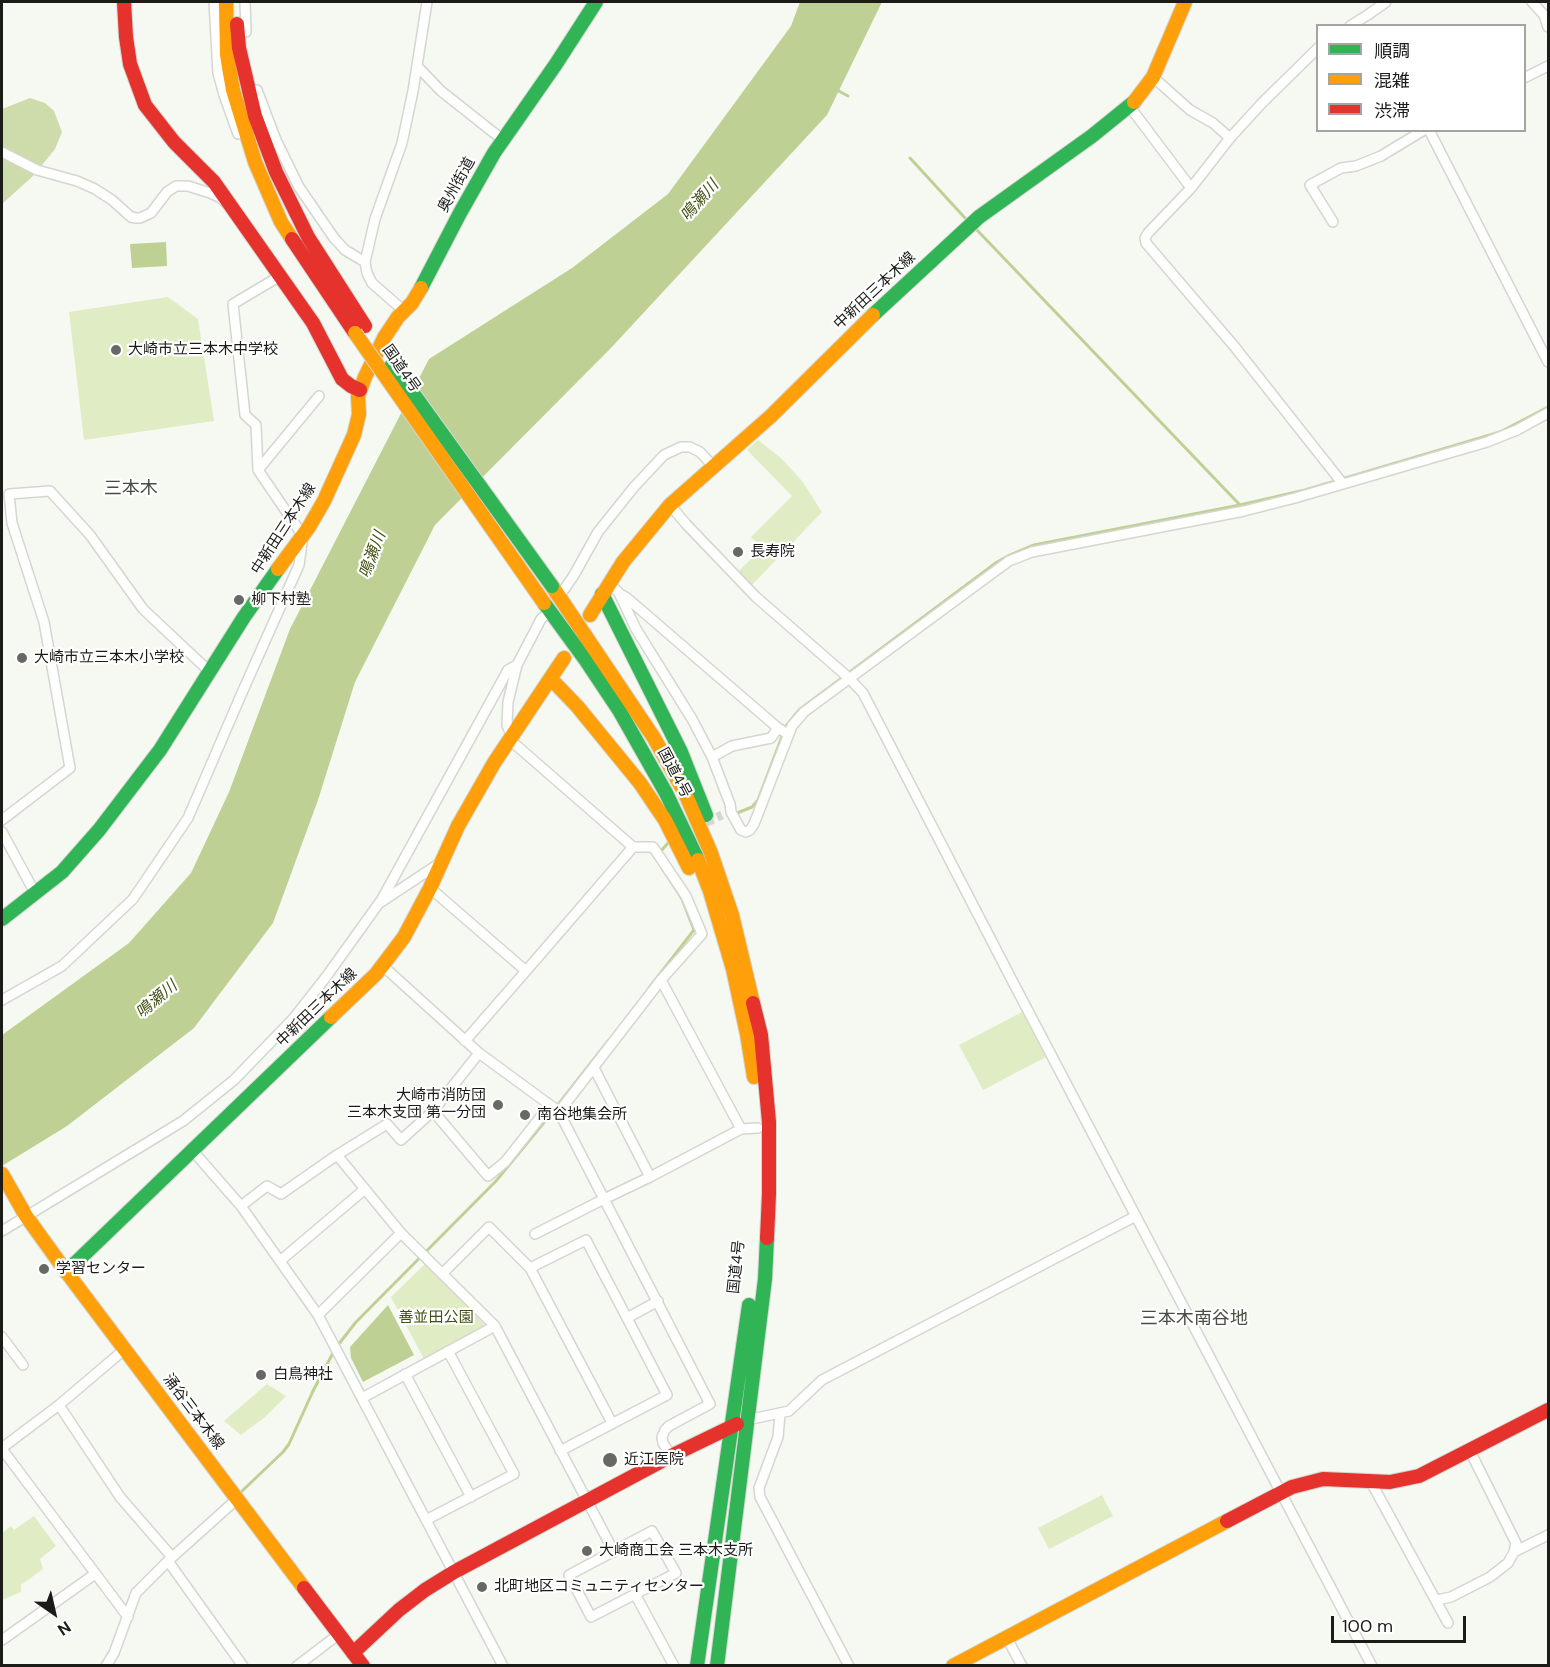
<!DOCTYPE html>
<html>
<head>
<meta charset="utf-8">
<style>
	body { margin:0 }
	#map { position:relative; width:1550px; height:1667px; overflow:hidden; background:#f6f9f2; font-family:"DM Sans","Noto Sans JP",sans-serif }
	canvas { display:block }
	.frame { position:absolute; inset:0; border:3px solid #1b1c18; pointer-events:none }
	.legend { position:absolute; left:1316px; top:24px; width:210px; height:108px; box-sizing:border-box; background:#fff; border:2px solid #a4a4a3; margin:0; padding:8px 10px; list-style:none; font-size:18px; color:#1b1c18 }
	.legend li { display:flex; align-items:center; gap:12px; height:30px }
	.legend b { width:30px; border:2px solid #a4a4a3 }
	.north { position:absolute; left:24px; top:1583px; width:60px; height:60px; -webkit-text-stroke:4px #fff; paint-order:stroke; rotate:146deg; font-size:16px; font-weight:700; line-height:24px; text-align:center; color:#1b1c18 }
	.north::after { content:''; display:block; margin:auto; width:21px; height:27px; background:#1b1c18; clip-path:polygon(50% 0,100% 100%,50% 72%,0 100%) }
	.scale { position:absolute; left:1331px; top:1616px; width:135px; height:27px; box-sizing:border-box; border:3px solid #1b1c18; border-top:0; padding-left:8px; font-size:18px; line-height:21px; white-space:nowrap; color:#1b1c18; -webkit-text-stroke:4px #fff; paint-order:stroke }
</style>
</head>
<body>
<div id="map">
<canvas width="1550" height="1667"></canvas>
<div class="frame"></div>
<ul class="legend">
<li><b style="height:8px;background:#30b455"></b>順調</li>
<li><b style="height:8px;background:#ff9f0a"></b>混雑</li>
<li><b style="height:8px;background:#e5322d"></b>渋滞</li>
</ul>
<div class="north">N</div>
<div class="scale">100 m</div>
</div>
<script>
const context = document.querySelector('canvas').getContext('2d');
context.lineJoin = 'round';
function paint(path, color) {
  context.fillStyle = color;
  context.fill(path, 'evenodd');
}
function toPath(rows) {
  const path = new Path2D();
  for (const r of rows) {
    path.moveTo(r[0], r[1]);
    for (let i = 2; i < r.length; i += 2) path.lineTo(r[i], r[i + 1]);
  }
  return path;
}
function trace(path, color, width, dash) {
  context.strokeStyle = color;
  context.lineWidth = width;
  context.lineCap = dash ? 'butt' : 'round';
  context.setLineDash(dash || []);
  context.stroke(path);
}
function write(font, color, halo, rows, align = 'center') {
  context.font = font + ' "DM Sans","Noto Sans JP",sans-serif';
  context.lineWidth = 4.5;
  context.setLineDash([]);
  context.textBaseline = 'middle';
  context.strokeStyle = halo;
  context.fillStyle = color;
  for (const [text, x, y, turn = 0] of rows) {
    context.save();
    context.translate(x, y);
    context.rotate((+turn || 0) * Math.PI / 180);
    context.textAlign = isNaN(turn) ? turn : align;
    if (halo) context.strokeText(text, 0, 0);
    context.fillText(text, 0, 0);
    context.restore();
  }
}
paint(toPath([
	[168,297,198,319,214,421,84,440,69,312],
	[758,440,782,459,802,481,822,512,752,585,738,572,762,548,751,537,792,496,747,450],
	[1022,1012,1046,1057,983,1090,959,1045],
	[425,1264,486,1326,424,1359,391,1297],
	[267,1384,286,1396,265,1417,241,1435,224,1421],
	[1102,1495,1113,1516,1049,1549,1038,1528],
	[34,1516,56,1546,40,1559,43,1569,21,1585,21,1592,2,1600,2,1533,11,1526,14,1530]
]), '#dfecc4');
paint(toPath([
	[30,98,45,103,54,111,62,132,55,149,33,176,2,204,2,109]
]), '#cddcaa');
paint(toPath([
	[800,2,882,2,827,115,610,349,435,525,355,682,318,800,273,923,194,1028,67,1126,2,1166,2,1035,129,943,191,873,229,792,290,629,429,359,572,268,668,194,791,26],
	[166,242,167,266,132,268,130,244],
	[388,1305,414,1355,363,1382,351,1358,350,1347]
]), '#bfd094');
trace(toPath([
	[837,90,848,96],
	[910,158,965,218],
	[977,230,1240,505],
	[737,813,752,807,758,800,786,726,799,710,997,562,1008,556,1034,545,1240,505,1305,490,1500,432,1548,407],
	[661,851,668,843],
	[649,988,694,930,682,899,662,868],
	[338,1345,356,1322,496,1181,546,1120,608,1041],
	[240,1493,283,1452,289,1444,313,1391,334,1351]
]), '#bfd094', 3);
trace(toPath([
	[705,823,722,815]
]), '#d5d8d1', 9, [9, 4.5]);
const street = toPath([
	[214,2,218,73,224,95,238,134],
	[245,2,246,32],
	[1532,2,1544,15,1548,27],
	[1350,26,1369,14,1386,2],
	[1318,48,1262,103,1230,138,1191,188,1148,233,1145,238,1146,243,1234,346,1343,484],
	[417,66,441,91,503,140],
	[1153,77,1190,110,1213,123,1230,138],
	[1524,78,1548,66],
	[257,90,276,140,299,187,334,238,345,250,365,262],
	[1130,107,1191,188],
	[1429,130,1548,362],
	[2,152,37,170,77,181,95,189,112,200,131,217,136,218,140,218,151,213,167,192,176,186,188,186,210,193,219,197,225,202],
	[1333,222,1310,185,1341,168,1356,166,1381,156,1424,130],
	[404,311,372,283,367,273,365,262,375,219,402,143,413,91,427,2],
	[258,470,319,396],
	[670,505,686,524,756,597,849,678,863,693,1015,986,1372,1666],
	[609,583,619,593,636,629,692,719,712,757,730,804,731,812,741,830,746,832,750,830,754,824,792,726,804,712,1009,561,1032,552,1244,511,1295,498,1487,442,1517,430,1548,413],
	[620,594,627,598,778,728,788,734],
	[559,597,574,575,598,532,634,487,664,455,681,447,690,447,700,452,713,466],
	[511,735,507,725,508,702,517,665,541,619,550,611],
	[509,739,633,847],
	[712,757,732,746,771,738,778,728],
	[2,820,70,768,44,622,12,523,9,494,50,491,90,535,143,609,210,672],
	[2,832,35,893],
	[430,888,526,971,633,847,653,847,686,896,702,934,661,980,559,1112,604,1199,650,1177,594,1068],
	[381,902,440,863],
	[383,966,479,1053,554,1108],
	[661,980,741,1129],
	[2,1000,62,966,133,899,188,818,241,695,299,565,303,536,258,470,256,425,245,415,233,304,280,276],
	[465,1041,526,971],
	[550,1105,505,1162,488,1176,433,1111,401,1140,387,1124,337,1155,401,1233,495,1326,614,1552],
	[433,1111,479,1053],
	[193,1151,241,1206,318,1315,503,1666],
	[650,1177,741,1129,758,1128],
	[241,1206,267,1186,281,1194,337,1155],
	[2,1231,183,1121,234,1080,293,1019,326,977,382,899,508,670,517,665],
	[535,1234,604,1199,710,1404,669,1426,665,1430,662,1437,663,1443,671,1456],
	[280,1261,365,1189],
	[530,1268,612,1423],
	[442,1274,489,1227,530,1268,586,1240,627,1318,658,1301],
	[318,1315,401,1233],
	[2,1337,23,1365],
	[405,1374,471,1497],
	[362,1398,495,1326],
	[59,1405,120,1497,172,1557],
	[780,1414,778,1437,759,1488,760,1497,849,1666],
	[747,1420,789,1411,822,1380,1136,1216],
	[2,1448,59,1405,125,1349],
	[2,1449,128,1617],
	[560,1451,667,1395,627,1318],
	[1371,1482,1448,1623],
	[426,1520,514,1474,448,1351],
	[652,1531,676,1573,591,1617,569,1575,652,1531],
	[1514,1552,1548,1535],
	[168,1561,243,1666],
	[635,1594,674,1666],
	[1437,1600,1451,1597,1490,1577,1508,1563,1514,1552,1516,1543,1470,1451],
	[1007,1638,1022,1666],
	[2,1640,95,1574],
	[106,1666,114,1653,136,1593,168,1561,237,1499],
	[297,1666,339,1634]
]);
const fast = toPath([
	[421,288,460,213,494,153,556,64,596,2],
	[873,315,979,217,1092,136,1134,102],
	[602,594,681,752,706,815],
	[544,603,587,662,619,710,666,793,698,860],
	[2,919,62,872,99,830,160,750,244,617,278,569],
	[66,1272,331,1017],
	[697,1666,749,1305],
	[717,1666,765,1279,767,1238]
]);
const slow = toPath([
	[226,2,227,55,233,90,255,162,281,222,292,239],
	[1134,102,1153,77,1185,2],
	[278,569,309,527,324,501,354,435,359,414,358,396,365,377,384,338,398,317,412,303,421,288],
	[552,586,654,738,685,793,711,853,732,915,753,1003],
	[590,615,623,562,670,505,771,416,873,315],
	[551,679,577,706,640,783,665,820,689,868],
	[698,860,710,891,733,969,747,1034,754,1077],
	[331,1017,376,974,404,937,430,888,458,826,494,763,564,658],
	[2,1174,26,1216,62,1266,304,1588],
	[953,1666,1227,1521]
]);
const jam = toPath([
	[124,2,126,37,130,64,145,105,174,142,214,182,313,323,342,379,351,386,360,390],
	[237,24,239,48,255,116,276,172,308,237,365,326],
	[292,239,355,333],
	[753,1003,761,1035,769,1122,769,1194,767,1238],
	[1227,1521,1292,1487,1323,1479,1390,1482,1419,1476,1548,1410],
	[304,1588,363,1666],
	[353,1653,399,1610,425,1590,454,1572,671,1456,737,1424]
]);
trace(street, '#d4d6d1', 12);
trace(fast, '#d4d6d1', 16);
trace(slow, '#d4d6d1', 16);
trace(jam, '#d4d6d1', 16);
trace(street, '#fefefd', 9);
trace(fast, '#30b455', 14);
trace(slow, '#ff9f0a', 14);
trace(jam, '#e5322d', 14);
const fastBridge = toPath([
	[392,364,552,586]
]);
const slowBridge = toPath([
	[355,333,544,603]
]);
trace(fastBridge, '#d4d6d1', 16, []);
trace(slowBridge, '#d4d6d1', 16, []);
trace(fastBridge, '#30b455', 14);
trace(slowBridge, '#ff9f0a', 14);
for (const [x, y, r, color] of [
	[116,350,6,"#686964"],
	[738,552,6,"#686964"],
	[239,600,6,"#686964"],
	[22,658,6,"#686964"],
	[498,1105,6,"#686964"],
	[525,1115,6,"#686964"],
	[44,1269,6,"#686964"],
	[261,1375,6,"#686964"],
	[610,1460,8,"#686964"],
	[587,1551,6,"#686964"],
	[482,1587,6,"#686964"]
]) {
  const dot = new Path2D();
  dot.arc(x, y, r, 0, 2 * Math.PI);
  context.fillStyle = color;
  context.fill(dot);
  trace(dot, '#fff', 2);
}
write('15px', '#1b1c18', '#fff', [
	["奥州街道",457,185,-61],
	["中新田三本木線",875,291,-43],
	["国道4号",401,369,55],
	["中新田三本木線",284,529,-57],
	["国道4号",674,773,62],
	["中新田三本木線",317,1008,-44],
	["国道4号",737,1267,-84],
	["涌谷三本木線",193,1412,53]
]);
write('15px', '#1b1c18', '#fff', [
	["大崎市立三本木中学校",128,350],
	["長寿院",750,552],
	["柳下村塾",251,600],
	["大崎市立三本木小学校",34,658],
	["大崎市消防団",486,1096,"right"],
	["三本木支団 第一分団",486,1113,"right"],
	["南谷地集会所",537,1115],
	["学習センター",56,1269],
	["白鳥神社",273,1375],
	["近江医院",624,1460],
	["大崎商工会 三本木支所",599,1551],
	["北町地区コミュニティセンター",494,1587]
], 'left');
write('15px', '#404f12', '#fff', [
	["善並田公園",436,1318]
]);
write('italic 16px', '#445316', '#fff', [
	["鳴瀬川",700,201,-49],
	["鳴瀬川",373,555,-70],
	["鳴瀬川",157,1000,-40]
]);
write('18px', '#494d42', '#fff', [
	["三本木",131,489],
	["三本木南谷地",1194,1319]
]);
</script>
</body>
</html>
